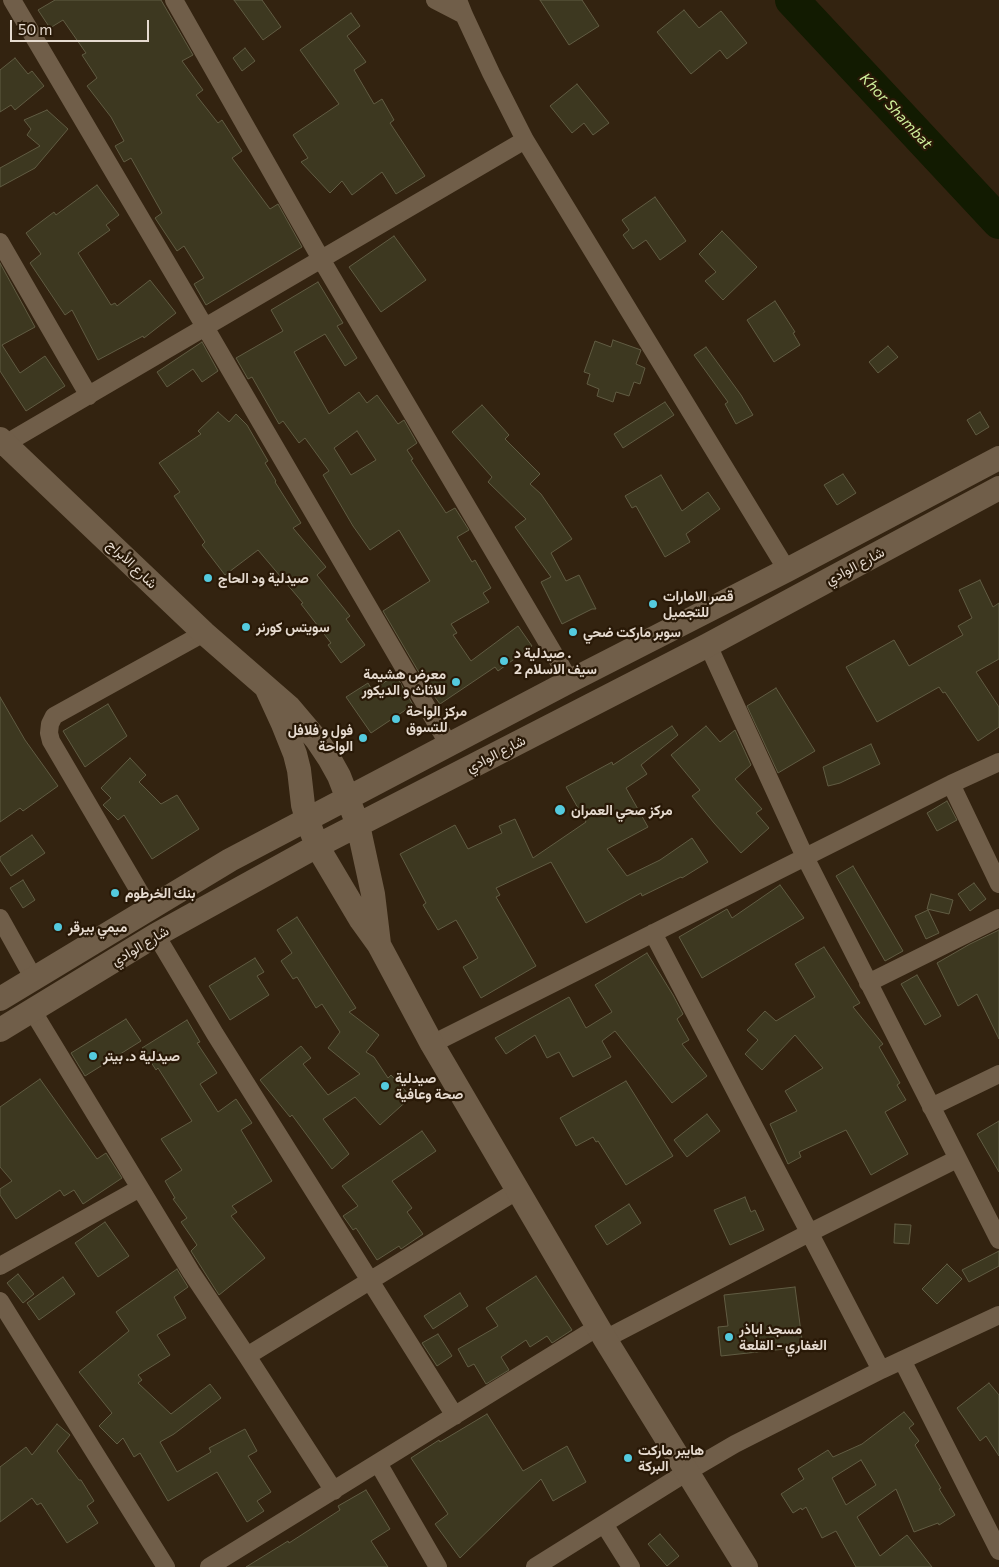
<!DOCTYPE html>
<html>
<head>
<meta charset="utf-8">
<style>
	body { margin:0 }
	#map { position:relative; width:999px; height:1567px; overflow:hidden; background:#332310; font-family:Commissioner,sans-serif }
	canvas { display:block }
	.scale { position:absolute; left:10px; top:20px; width:139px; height:22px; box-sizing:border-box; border:2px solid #e6dbd0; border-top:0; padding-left:6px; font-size:15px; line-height:18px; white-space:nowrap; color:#e6dbd0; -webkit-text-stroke:4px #291907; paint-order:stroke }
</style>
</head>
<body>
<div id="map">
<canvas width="999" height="1567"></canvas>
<div class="scale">50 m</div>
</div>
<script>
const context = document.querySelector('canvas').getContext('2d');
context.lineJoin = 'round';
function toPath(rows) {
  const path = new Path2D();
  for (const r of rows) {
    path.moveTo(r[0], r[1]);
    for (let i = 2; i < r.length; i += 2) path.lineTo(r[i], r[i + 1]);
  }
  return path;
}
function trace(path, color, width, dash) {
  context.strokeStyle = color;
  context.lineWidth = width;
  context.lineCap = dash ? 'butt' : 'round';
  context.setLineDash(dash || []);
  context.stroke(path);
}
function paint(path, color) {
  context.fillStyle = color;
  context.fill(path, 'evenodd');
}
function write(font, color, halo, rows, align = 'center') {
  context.font = font + ' Commissioner,Vazirmatn,sans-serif';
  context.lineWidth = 4.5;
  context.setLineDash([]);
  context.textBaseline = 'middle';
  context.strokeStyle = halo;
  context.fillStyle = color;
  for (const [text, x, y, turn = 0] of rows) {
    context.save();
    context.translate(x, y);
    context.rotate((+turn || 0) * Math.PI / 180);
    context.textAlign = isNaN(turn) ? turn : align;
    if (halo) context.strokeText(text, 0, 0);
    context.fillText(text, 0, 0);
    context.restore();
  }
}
trace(toPath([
	[792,0,999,222]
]), '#121b01', 34);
const building = toPath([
	[55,0,161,0,193,55,182,61,203,90,196,95,218,123,222,120,242,151,232,158,270,209,278,204,302,247,206,305,194,284,204,278,184,246,177,251,155,218,162,213,131,158,124,162,115,146,124,141,111,117,87,86,97,78,82,55,86,53,63,20,50,28,38,10,55,0],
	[234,0,262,0,281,27,263,40,234,0],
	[540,0,582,0,599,26,569,45,540,0],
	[684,10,699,28,721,11,747,43,727,59,720,50,691,74,657,32,684,10],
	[351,13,360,26,347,36,366,62,354,70,374,104,382,99,394,120,390,123,425,176,396,194,382,172,352,195,342,181,330,193,301,162,308,158,293,135,339,104,300,50,351,13],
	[245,48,255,61,242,71,233,58,245,48],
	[15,58,28,74,32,71,44,86,15,110,11,105,0,112,0,70,15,58],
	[577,84,609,123,593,135,584,123,572,133,550,106,577,84],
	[47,110,68,129,35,168,0,187,0,168,40,146,27,135,31,129,24,120,47,110],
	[97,185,119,215,106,225,110,230,78,253,111,305,115,303,117,306,150,280,176,313,144,338,143,336,98,360,72,310,65,315,30,263,41,254,26,233,54,212,56,215,97,185],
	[655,197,686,241,660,260,646,240,633,249,623,235,629,230,622,220,655,197],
	[722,231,757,267,723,300,705,281,716,272,699,254,722,231],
	[394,236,426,280,381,312,349,267,394,236],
	[0,263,35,327,2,345,20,373,45,356,65,386,26,411,0,371,0,263],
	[318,282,343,323,337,326,357,358,345,366,325,334,294,352,329,414,359,392,367,403,377,395,398,424,404,420,417,443,407,450,413,459,411,460,446,513,455,508,469,530,457,537,472,562,475,560,491,588,483,593,489,602,451,624,457,633,453,635,471,661,518,626,532,646,498,671,495,667,440,704,432,693,431,693,383,611,430,581,399,530,370,550,353,526,323,475,329,471,305,438,299,443,283,421,279,424,252,377,248,379,236,358,283,331,271,310,318,282],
	[357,431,376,460,351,475,334,448,357,431],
	[775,301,795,332,793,333,800,345,774,362,747,320,775,301],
	[613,340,641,350,636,364,645,368,640,384,634,382,629,396,616,392,613,402,597,396,599,389,587,384,590,374,584,372,595,341,611,347,613,340],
	[202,342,218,371,202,382,193,369,167,387,157,372,202,342],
	[888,346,898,357,878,373,869,362,888,346],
	[706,347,741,395,753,415,736,424,725,404,728,402,694,355,706,347],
	[665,402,674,415,623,448,614,434,665,402],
	[482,405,509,435,505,439,540,474,530,484,541,494,572,539,551,553,566,581,579,575,596,609,592,609,562,624,541,582,551,577,515,527,526,519,488,482,492,477,452,432,482,405],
	[218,412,229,422,236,414,247,425,268,461,265,463,276,481,275,482,301,523,293,528,326,567,317,575,350,616,346,619,365,645,341,663,328,645,331,643,301,604,303,603,258,550,225,575,202,545,205,542,174,496,180,492,159,463,201,434,198,431,218,412],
	[980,412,989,427,976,435,967,420,980,412],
	[843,474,856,493,837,505,824,485,843,474],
	[661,475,682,511,708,492,720,509,686,534,690,542,665,557,636,506,632,508,625,496,661,475],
	[980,580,993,607,999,603,999,659,976,672,999,707,999,727,978,741,945,692,943,693,939,687,877,722,846,667,894,640,909,666,963,635,958,626,972,618,959,590,980,580],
	[396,675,413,705,371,733,346,697,368,683,372,690,396,675],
	[776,688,815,751,778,773,747,706,776,688],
	[0,697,25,740,58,786,23,811,20,808,0,822,0,697],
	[108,704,127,736,85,767,63,731,108,704],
	[672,726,678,735,641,765,647,774,626,788,648,827,607,849,627,876,660,860,692,838,708,862,682,878,681,877,642,896,641,893,586,923,551,862,496,888,500,895,496,897,536,966,481,998,463,967,478,958,456,920,438,930,423,905,426,903,400,854,455,825,468,849,502,833,499,826,515,819,533,858,586,822,566,787,612,762,613,765,672,726],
	[706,726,720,742,735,730,751,765,735,779,762,809,756,813,769,828,741,853,714,823,692,796,700,790,671,755,706,726],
	[871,744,880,764,840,783,828,786,823,767,871,744],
	[130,758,146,775,139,782,161,804,177,795,199,829,152,859,124,815,118,820,103,805,111,798,101,788,130,758],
	[947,801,957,820,937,831,927,813,947,801],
	[32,835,45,853,11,876,0,860,0,857,32,835],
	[853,866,903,951,885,961,836,876,853,866],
	[23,880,35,900,23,908,10,888,23,880],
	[974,883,986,899,970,911,958,894,974,883],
	[780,885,804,918,702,978,679,937,727,909,732,918,780,885],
	[931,894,953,900,949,914,927,909,931,894],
	[928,910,939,933,926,939,915,916,928,910],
	[297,917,356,1008,349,1012,379,1035,366,1052,374,1057,388,1078,391,1075,411,1097,380,1125,355,1097,323,1119,349,1154,332,1169,292,1115,290,1117,260,1080,301,1046,311,1058,303,1064,328,1095,360,1074,328,1048,340,1032,322,1004,316,1008,297,977,293,979,281,961,292,953,277,930,297,917],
	[999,930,999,1039,977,994,958,1006,937,963,970,944,999,930],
	[824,947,860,1003,853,1007,883,1044,879,1047,900,1083,897,1085,906,1100,885,1112,908,1154,871,1175,846,1130,799,1152,801,1157,788,1164,770,1124,797,1111,785,1091,823,1068,795,1035,762,1070,745,1054,758,1040,747,1030,765,1011,776,1021,815,997,795,964,824,947],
	[647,953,673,995,683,1014,677,1019,689,1040,682,1044,707,1076,672,1103,615,1031,602,1041,611,1057,573,1077,559,1052,547,1058,535,1035,506,1054,495,1038,569,997,586,1028,612,1012,595,985,647,953],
	[255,958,264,972,257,976,269,995,230,1020,209,986,255,958],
	[917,975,941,1016,925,1025,901,984,917,975],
	[126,1019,141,1041,85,1076,71,1053,126,1019],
	[187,1020,200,1042,197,1043,217,1073,200,1084,218,1112,236,1099,252,1123,241,1130,272,1181,232,1206,237,1212,231,1216,265,1258,219,1295,191,1251,197,1245,181,1222,187,1218,173,1199,175,1198,165,1181,182,1170,161,1139,192,1121,158,1068,156,1070,142,1048,187,1020],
	[40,1079,97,1159,106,1153,122,1178,83,1204,74,1190,64,1196,60,1190,16,1219,0,1195,0,1189,12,1181,0,1167,0,1107,40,1079],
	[626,1081,673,1156,626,1185,598,1141,596,1142,593,1137,576,1146,560,1118,626,1081],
	[707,1114,720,1131,687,1157,674,1140,707,1114],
	[999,1121,999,1172,977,1134,999,1121],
	[422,1131,436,1151,392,1181,412,1208,407,1212,423,1234,401,1249,399,1246,377,1260,356,1228,353,1230,343,1216,358,1206,342,1186,422,1131],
	[745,1197,751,1212,755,1210,764,1230,730,1245,714,1210,745,1197],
	[629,1204,641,1223,607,1245,595,1226,629,1204],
	[105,1222,129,1256,98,1277,75,1243,105,1222],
	[895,1224,911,1225,909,1244,894,1243,895,1224],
	[999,1251,999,1266,969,1282,962,1270,999,1251],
	[947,1264,962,1279,937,1304,922,1289,947,1264],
	[177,1269,188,1287,174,1297,186,1318,157,1335,170,1355,138,1375,142,1380,138,1383,171,1414,210,1384,221,1398,174,1434,160,1442,177,1472,211,1452,209,1448,245,1429,257,1451,248,1456,271,1492,257,1501,264,1511,247,1522,217,1472,168,1501,140,1453,134,1457,123,1438,117,1444,99,1426,112,1413,79,1372,129,1331,116,1312,177,1269],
	[18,1274,34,1294,23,1303,7,1283,18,1274],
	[536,1276,572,1330,552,1343,547,1336,530,1347,526,1340,501,1357,509,1370,486,1384,474,1364,468,1367,458,1349,498,1326,486,1308,536,1276],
	[63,1277,75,1294,39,1320,27,1303,63,1277],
	[795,1287,803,1347,721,1356,718,1327,728,1326,724,1295,795,1287],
	[460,1293,468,1306,433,1329,424,1316,460,1293],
	[438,1334,452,1356,437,1366,422,1343,438,1334],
	[989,1383,999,1395,999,1456,986,1436,980,1441,957,1408,989,1383],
	[904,1412,914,1424,909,1428,919,1441,915,1445,941,1488,939,1489,955,1515,939,1525,938,1523,914,1532,896,1489,857,1517,880,1556,907,1535,932,1567,856,1567,836,1531,822,1538,806,1507,802,1510,801,1508,793,1513,781,1494,804,1479,798,1469,828,1450,833,1457,862,1444,904,1412],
	[861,1460,876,1485,846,1505,832,1478,861,1460],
	[487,1414,523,1471,567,1446,586,1482,553,1501,541,1479,460,1558,435,1524,448,1514,411,1458,439,1440,440,1442,487,1414],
	[57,1424,70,1435,57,1451,79,1480,81,1480,94,1501,87,1506,98,1523,67,1543,41,1503,37,1505,32,1498,0,1522,0,1467,26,1447,32,1455,57,1424],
	[366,1490,390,1529,371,1541,388,1567,246,1567,288,1541,289,1543,340,1510,338,1506,366,1490],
	[660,1534,679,1556,667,1566,648,1544,660,1534]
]);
paint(building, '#3d3820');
trace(building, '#615c43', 1);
trace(toPath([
	[12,0,205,327,449,745],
	[174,0,321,259,570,681],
	[435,0,464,15],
	[458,0,464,15,491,73,525,140,787,570],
	[0,242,89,396],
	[0,447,525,140],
	[708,645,805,857,999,1240],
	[951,784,999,884],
	[149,908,51,741,49,733,50,724,54,716,204,633],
	[0,918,34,979],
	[653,933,881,1370],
	[156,935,215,1034,455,1416],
	[868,983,999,918],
	[32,1010,191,1272,247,1356,334,1491],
	[432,1044,951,784,999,762],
	[931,1107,999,1074],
	[0,1266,140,1188],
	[0,1301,166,1567],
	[605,1339,809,1233,957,1159],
	[247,1356,518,1190],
	[902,1360,999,1551],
	[378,1463,438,1567],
	[604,1524,631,1567],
	[209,1567,598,1327],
	[535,1567,687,1472,735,1444,881,1370,999,1315]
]), '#705e49', 18);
trace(toPath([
	[0,439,204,633,289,707,317,740,329,758,339,776,358,825,373,894,379,944],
	[266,687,283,724,295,754,299,770,303,805,307,819,317,846,361,920,379,945,432,1044,605,1339,746,1567],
	[0,999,230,860,570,681,787,570,999,458],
	[0,1030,156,935,317,846,708,645,999,488]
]), '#705e49', 24);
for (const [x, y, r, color] of [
	[208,578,5,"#54cade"],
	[653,604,5,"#54cade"],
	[246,627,5,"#54cade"],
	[573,632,5,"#54cade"],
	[504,661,5,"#54cade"],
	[456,682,5,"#54cade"],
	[396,719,5,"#54cade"],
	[363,738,5,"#54cade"],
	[560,810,6,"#54cade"],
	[115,893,5,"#54cade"],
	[58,927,5,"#54cade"],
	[93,1056,5,"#54cade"],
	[385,1086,5,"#54cade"],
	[729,1337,5,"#54cade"],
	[628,1458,5,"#54cade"]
]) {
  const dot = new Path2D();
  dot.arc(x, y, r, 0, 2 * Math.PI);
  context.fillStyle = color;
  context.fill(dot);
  trace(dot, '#291907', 2);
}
write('14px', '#e6dbd0', '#291907', [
	["شارع الأبراج",132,564,44],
	["شارع الوادي",855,566,-28],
	["شارع الوادي",496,754,-27],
	["شارع الوادي",140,946,-31]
]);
write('bold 14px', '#e6dbd0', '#291907', [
	["صيدلية ود الحاج",218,578],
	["قصر الامارات",663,596],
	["للتجميل",663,612],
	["سويتس كورنر",256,627],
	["سوبر ماركت ضحي",583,632],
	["صيدلية د .",514,653],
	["سيف الاسلام 2",514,669],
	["معرض هشيمة",446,674,"right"],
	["للاثاث و الديكور",446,690,"right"],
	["مركز الواحة",406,711],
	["للتسوق",406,727],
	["فول و فلافل",353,730,"right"],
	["الواحة",353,746,"right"],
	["مركز صحي العمران",571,810],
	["بنك الخرطوم",125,893],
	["ميمي بيرقر",68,927],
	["صيدلية د. بيتر",103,1056],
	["صيدلية",395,1078],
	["صحة وعافية",395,1094],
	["مسجد اباذر",739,1329],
	["الغفاري - القلعة",739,1345],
	["هايبر ماركت",638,1450],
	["البركة",638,1466]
], 'left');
write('italic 15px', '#d0f19c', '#291907', [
	["Khor Shambat",896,111,47]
]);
</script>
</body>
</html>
